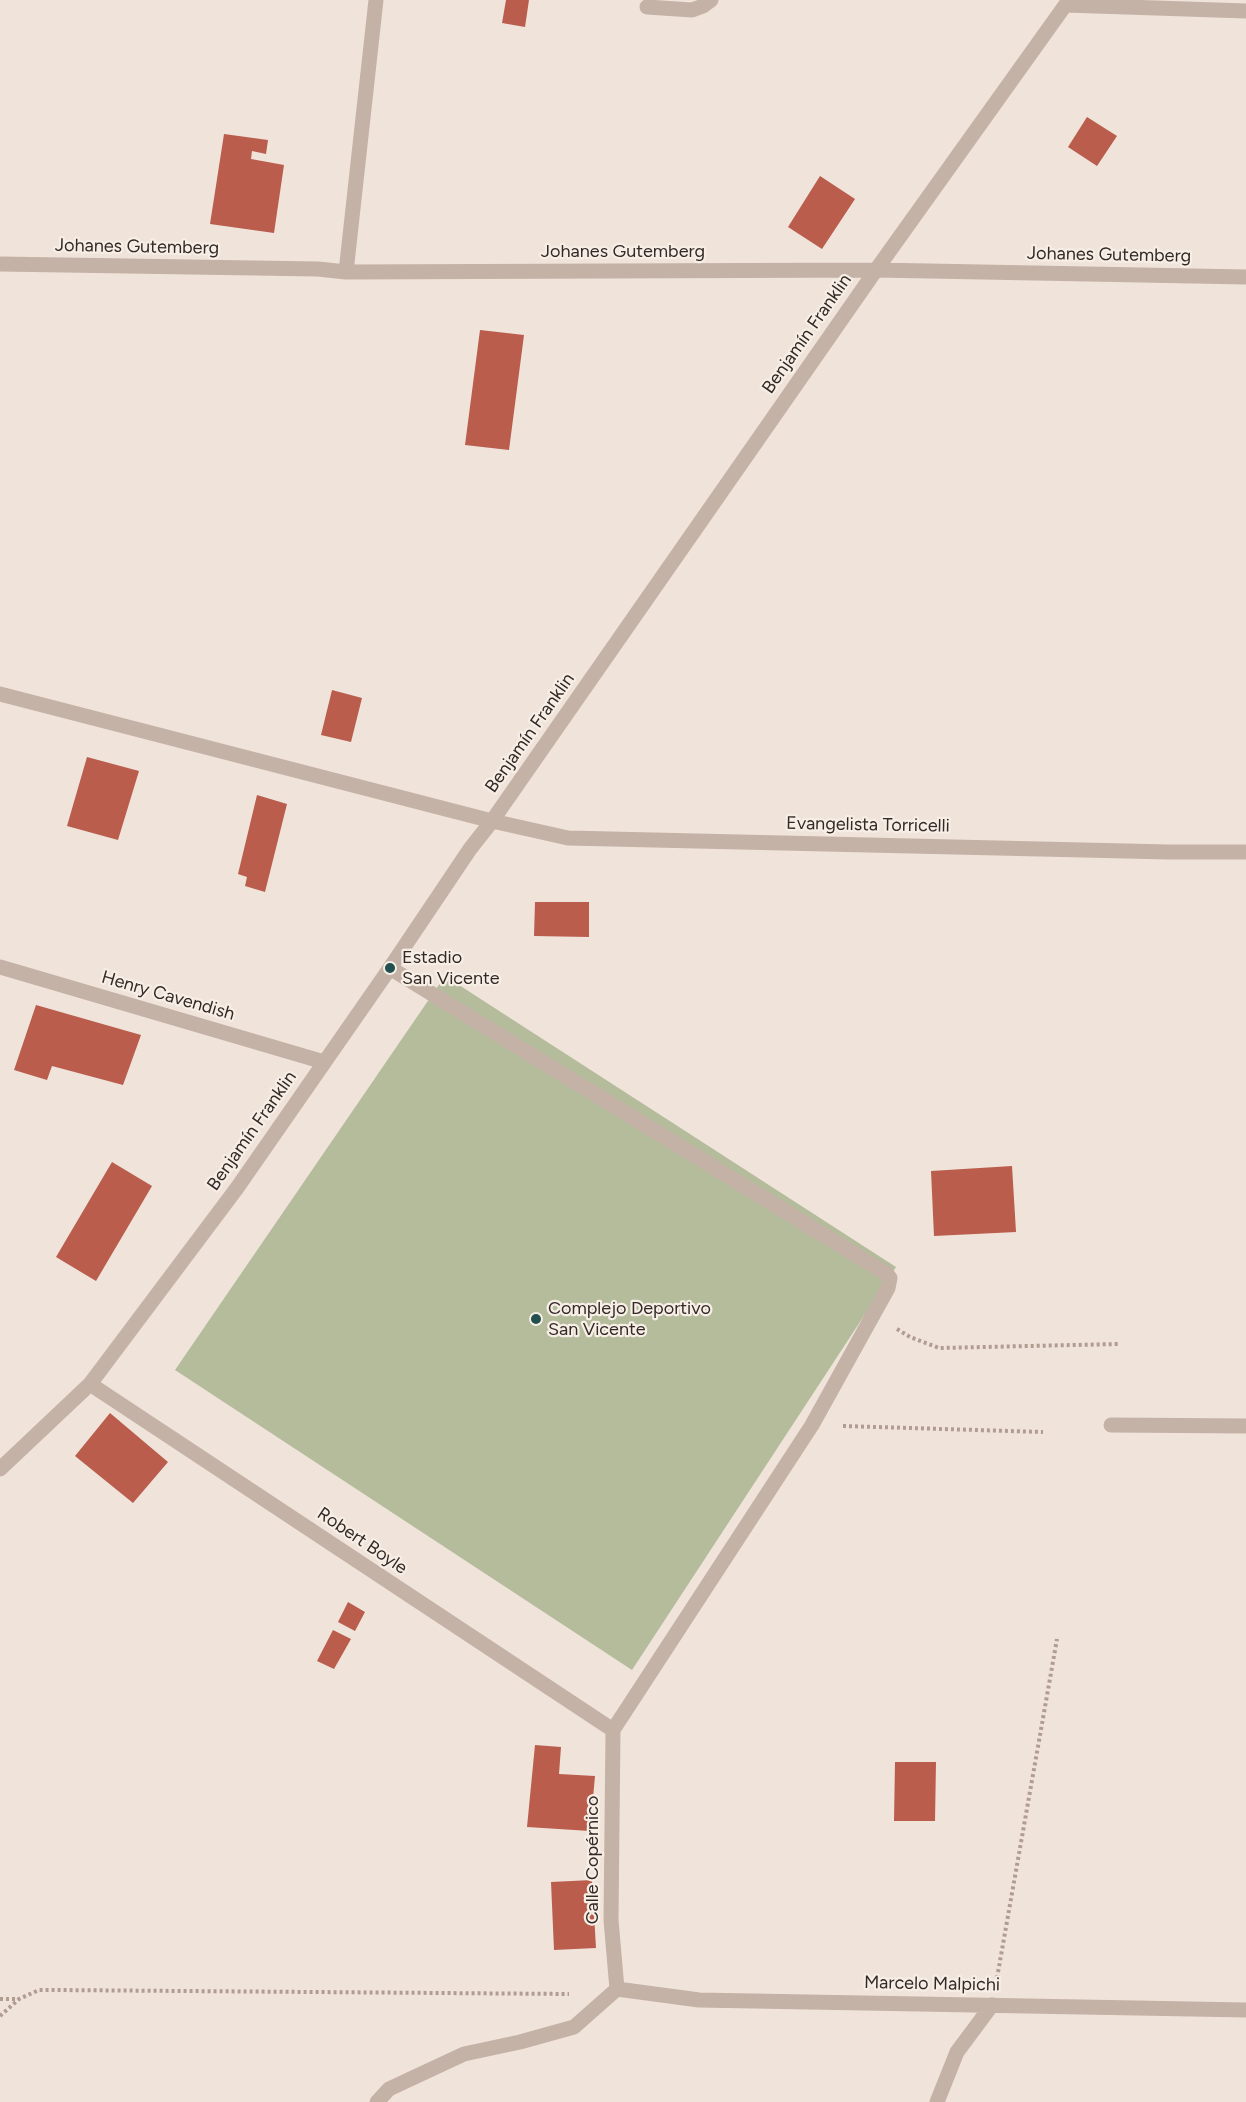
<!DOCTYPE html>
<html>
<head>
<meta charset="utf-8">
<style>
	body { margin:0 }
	canvas { display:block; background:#efe3da }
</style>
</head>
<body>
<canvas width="1246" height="2102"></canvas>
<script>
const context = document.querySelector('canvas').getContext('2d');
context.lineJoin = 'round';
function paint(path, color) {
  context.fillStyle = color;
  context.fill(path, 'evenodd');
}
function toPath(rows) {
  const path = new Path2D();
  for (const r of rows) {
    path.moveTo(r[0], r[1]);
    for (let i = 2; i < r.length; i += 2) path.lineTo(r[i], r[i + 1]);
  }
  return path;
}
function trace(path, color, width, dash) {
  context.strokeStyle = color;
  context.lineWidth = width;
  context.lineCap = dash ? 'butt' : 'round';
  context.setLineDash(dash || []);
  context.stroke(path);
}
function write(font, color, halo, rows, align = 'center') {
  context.font = font + ' Figtree,sans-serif';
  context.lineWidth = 4.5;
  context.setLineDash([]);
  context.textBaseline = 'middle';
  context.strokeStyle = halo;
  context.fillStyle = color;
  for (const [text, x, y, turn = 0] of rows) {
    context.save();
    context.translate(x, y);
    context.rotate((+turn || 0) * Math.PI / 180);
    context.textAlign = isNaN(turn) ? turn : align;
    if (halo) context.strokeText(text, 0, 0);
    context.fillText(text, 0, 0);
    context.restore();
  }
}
paint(toPath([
	[445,976,896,1267,632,1670,175,1370]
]), '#b4bc9c');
paint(toPath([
	[506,0,529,0,525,27,502,23],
	[1087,117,1117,136,1097,166,1068,147],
	[224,134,268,140,266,154,252,151,251,159,284,165,274,233,210,224],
	[820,176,855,199,822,249,788,227],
	[480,330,524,335,509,450,465,445],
	[332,690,362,698,351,742,321,735],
	[87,757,139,771,118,840,67,826],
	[257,795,287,804,265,892,245,886,247,877,238,874],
	[535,902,589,902,589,937,534,936],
	[36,1005,141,1035,123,1085,52,1066,47,1080,14,1070],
	[112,1162,152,1186,96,1281,56,1257],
	[1012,1166,1016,1232,934,1236,931,1171],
	[110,1413,168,1462,133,1503,75,1456],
	[348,1602,365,1612,355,1631,338,1622],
	[333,1630,351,1639,334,1669,317,1661],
	[535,1745,561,1747,559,1774,595,1776,590,1831,527,1827],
	[895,1762,936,1762,935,1821,894,1821],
	[592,1880,596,1948,554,1950,551,1882]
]), '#ba5d4d');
trace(toPath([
	[897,1329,910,1337,939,1348,1119,1344],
	[843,1426,1043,1432],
	[997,1978,1057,1639],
	[0,1999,19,1999],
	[0,2016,19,1999,39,1990,55,1990,569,1994]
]), '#b19c92', 4, [3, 3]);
trace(toPath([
	[1066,5,1246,11],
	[647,7,692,10,703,6,711,0],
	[0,264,318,269,346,272,876,270,1246,277],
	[346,272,376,0],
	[0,694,492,821,568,838,1169,852,1246,852],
	[0,967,324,1062],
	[390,968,887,1274,890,1278,888,1288,812,1425,613,1730],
	[90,1384,613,1730],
	[1111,1425,1246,1426],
	[0,1469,90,1384,237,1188,390,968,470,849,492,821,876,270,1069,0],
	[613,1730,611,1920,617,1989],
	[617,1989,699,2000,1246,2010],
	[377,2102,389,2089,464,2054,520,2042,574,2027,617,1989],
	[937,2102,957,2052,992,2005]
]), '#c5b2a7', 15);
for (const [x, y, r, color] of [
	[390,968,6,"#21504f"],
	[536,1319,6,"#21504f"]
]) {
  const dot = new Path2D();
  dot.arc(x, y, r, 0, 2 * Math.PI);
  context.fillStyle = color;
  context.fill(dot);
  trace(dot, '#f7eee6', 2);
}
write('18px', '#332a27', '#f7eee6', [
	["Johanes Gutemberg",137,247,1],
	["Johanes Gutemberg",623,252],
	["Johanes Gutemberg",1109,255,1],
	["Benjamín Franklin",807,334,-55],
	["Benjamín Franklin",530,733,-55],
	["Evangelista Torricelli",868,825,1],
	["Henry Cavendish",168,996,16],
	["Benjamín Franklin",252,1131,-55],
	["Robert Boyle",362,1541,34],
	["Calle Copérnico",593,1860,-90],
	["Marcelo Malpichi",932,1984,1]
]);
write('18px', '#332a27', '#f7eee6', [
	["Estadio",402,958],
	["San Vicente",402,979],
	["Complejo Deportivo",548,1309],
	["San Vicente",548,1330]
], 'left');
</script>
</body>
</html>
